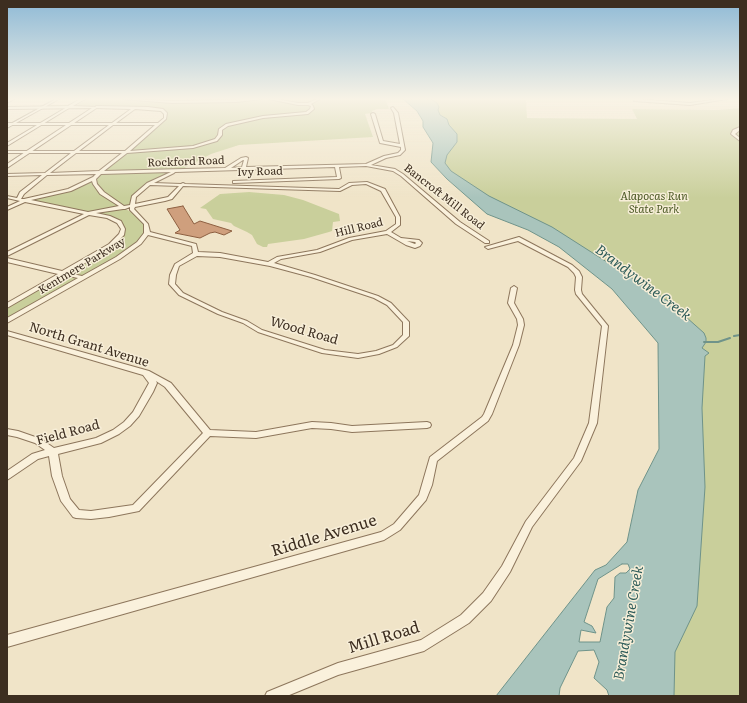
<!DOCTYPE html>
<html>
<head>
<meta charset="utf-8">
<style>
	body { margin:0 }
	#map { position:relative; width:747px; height:703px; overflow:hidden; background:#f0e4c8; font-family:Literata,serif }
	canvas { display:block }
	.frame { position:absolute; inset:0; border:8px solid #3d2e20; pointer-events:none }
</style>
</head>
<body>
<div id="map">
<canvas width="747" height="703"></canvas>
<div class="frame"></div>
</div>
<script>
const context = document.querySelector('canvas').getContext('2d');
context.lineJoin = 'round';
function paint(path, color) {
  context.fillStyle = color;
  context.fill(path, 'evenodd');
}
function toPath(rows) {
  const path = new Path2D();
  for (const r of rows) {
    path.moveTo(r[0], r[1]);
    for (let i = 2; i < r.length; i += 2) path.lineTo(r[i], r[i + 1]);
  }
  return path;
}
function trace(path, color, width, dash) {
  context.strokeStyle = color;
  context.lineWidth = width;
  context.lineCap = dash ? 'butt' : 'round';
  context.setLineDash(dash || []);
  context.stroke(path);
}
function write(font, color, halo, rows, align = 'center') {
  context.font = font + ' Literata,serif';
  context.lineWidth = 3;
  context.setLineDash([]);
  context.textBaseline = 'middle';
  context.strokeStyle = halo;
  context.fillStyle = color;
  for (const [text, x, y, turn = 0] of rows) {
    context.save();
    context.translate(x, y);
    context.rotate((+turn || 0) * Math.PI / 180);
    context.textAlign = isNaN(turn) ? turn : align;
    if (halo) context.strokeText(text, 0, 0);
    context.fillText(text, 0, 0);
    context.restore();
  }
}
paint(toPath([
	[87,99,380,99,386,101,389,109,377,109,372,111,372,113,365,114,373,137,239,145,211,154,181,170,175,171,139,191,132,206,124,208,141,218,147,229,135,246,7,321,7,306,111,245,122,232,120,224,108,217,26,200,69,190,95,178,165,118,164,111,148,108,72,108],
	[421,99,526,99,527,118,637,119,632,109,718,110,740,108,740,696,633,696,688,342,630,290,438,167,440,144],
	[249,192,284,195,303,200,339,214,340,221,333,222,332,231,329,232,304,239,268,244,267,247,263,247,257,244,252,235,247,232,234,226,231,223,213,219,206,209,200,208,220,194]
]), '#c9cf9b');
const water = toPath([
	[403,99,431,99,437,103,439,107,438,110,440,115,447,119,449,125,457,134,457,142,447,155,445,163,451,171,489,196,552,227,668,301,704,333,706,338,706,342,702,348,709,353,705,356,702,408,705,487,697,606,675,652,674,696,609,696,607,690,594,678,599,662,594,650,578,651,560,688,559,696,496,696,595,570,606,565,627,542,638,490,659,449,658,343,612,289,559,247,528,230,487,214,447,179,431,162,433,143,423,127,423,121,417,111,403,99],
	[622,564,628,564,630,569,626,573,620,573,615,577,614,598,607,607,600,642,579,642,581,630,596,633,592,626,584,622,598,579,622,564]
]);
paint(water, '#a9c4bc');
trace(water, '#6f938a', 1);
trace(toPath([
	[734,336,740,335],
	[704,342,718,342,730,338]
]), '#6f938a', 2);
const building = toPath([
	[183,206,194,224,200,221,232,231,224,235,215,232,210,233,200,238,175,233,180,230,167,209,183,206]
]);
paint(building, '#cf9f7d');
trace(building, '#8d5f41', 1);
const minor = toPath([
	[56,99,59,99,7,128,7,126,56,99],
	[123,99,172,101,262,99,236,102,172,103,123,99],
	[269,99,276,99,298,103,308,103,317,99,320,99,311,104,313,106,314,109,308,114,263,118,228,126,222,130,222,135,217,141,193,148,127,153,104,171,225,168,241,158,246,157,248,158,246,167,366,164,384,156,398,153,401,150,401,147,380,143,371,114,373,113,375,114,383,141,400,144,394,113,391,108,393,107,398,113,405,150,400,155,386,158,371,165,395,169,403,174,460,222,489,241,489,243,485,243,456,224,401,176,393,171,366,166,339,167,341,178,339,179,234,183,233,183,233,181,337,177,335,167,175,172,174,173,154,183,181,184,183,183,185,184,339,189,349,183,367,182,385,189,400,217,400,225,391,232,401,238,419,240,422,243,420,246,415,248,406,245,387,234,352,240,320,252,281,259,274,263,315,275,378,296,391,303,409,322,409,336,397,347,379,354,358,358,322,353,258,332,243,323,218,314,179,295,169,284,170,275,175,264,193,253,192,246,148,235,141,244,120,259,7,323,7,318,78,278,64,275,7,308,7,303,58,274,7,262,7,258,62,271,109,244,119,234,121,229,117,223,107,218,89,215,7,256,7,252,84,214,25,202,7,210,7,207,20,201,7,198,7,196,17,198,20,192,42,175,7,176,7,174,45,173,71,153,7,153,7,151,74,151,109,125,71,125,70,123,112,123,131,109,95,108,96,106,148,107,163,109,167,113,166,119,130,151,193,146,215,139,218,135,219,129,226,124,263,116,306,112,310,109,311,106,308,105,298,105,269,99],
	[135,109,161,111,164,114,164,118,158,123,116,123,135,109],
	[113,125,155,125,125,151,79,151,113,125],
	[76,153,122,153,99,171,50,173,76,153],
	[244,160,242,167,231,168,243,160,244,160],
	[171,172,147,183,132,196,130,205,124,206,104,192,97,184,96,179,101,174,171,172],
	[96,174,93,177,68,189,24,199,21,199,24,194,47,175,96,174],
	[92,181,93,184,100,194,119,206,88,212,31,200,71,191,92,181],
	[366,184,381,191,396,217,396,224,386,231,349,238,317,250,277,257,268,262,220,253,198,252,196,244,150,232,148,224,134,209,135,207,165,201,172,199,183,186,340,191,352,185,366,184],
	[150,185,179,186,168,197,135,204,136,197,150,185],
	[130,207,130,210,144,224,144,233,137,242,116,257,82,276,68,273,113,246,124,235,125,229,121,221,110,216,96,213,123,209,125,209,130,207],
	[407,241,415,242,416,243,415,244,407,241],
	[197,256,220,257,270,266,311,277,374,298,387,305,403,322,403,335,393,345,376,351,358,354,325,350,262,330,247,321,222,312,183,293,175,284,176,275,179,266,197,256],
	[635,99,690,103,719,99,727,99,690,105,634,101,635,99],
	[67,107,69,108,7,146,7,143,67,107],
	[519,237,572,265,579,271,582,277,581,290,582,294,608,326,597,423,581,461,532,527,510,572,491,601,469,623,424,651,338,675,287,696,265,696,267,692,338,663,421,640,461,615,483,593,502,566,526,521,574,458,589,423,602,326,576,294,575,290,576,277,574,273,568,267,518,241,488,249,485,247,519,237],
	[514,286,517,288,514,303,523,319,524,325,519,345,492,414,488,421,437,461,432,485,426,500,400,530,384,540,7,647,7,635,381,532,394,524,419,495,430,457,482,417,484,414,513,345,518,325,517,319,508,303,511,288,514,286],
	[7,331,149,371,171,383,210,430,256,432,312,422,331,423,352,426,427,422,430,423,431,425,430,427,427,428,352,432,331,429,312,428,256,438,210,436,139,511,109,517,91,519,76,518,73,517,61,501,52,476,49,456,38,459,10,478,7,480,7,471,32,454,45,450,35,443,17,437,7,435,7,429,18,431,41,439,54,448,96,438,113,430,124,422,133,412,149,383,143,375,7,335,7,331],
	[156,381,165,387,203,433,133,505,91,511,79,510,70,499,62,476,58,454,101,443,119,434,130,426,139,416,153,392,157,383,156,381]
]);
const tertiary = toPath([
	[9,99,14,99,7,103,7,100,9,99],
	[80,99,85,99,73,106,98,107,7,168,7,164,66,125,7,125,7,123,69,123,92,108,7,109,7,107,68,106,80,99],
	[740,127,740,130,735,134,740,138,740,141,731,134,733,130,740,127]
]);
trace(minor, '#8d765c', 2);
trace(tertiary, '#8d765c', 2);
paint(minor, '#faf1dc');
paint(tertiary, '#faf1dc');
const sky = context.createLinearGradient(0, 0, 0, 198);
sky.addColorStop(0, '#8fbad6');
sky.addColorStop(0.5, '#f8f3e6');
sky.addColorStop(1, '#f8f3e600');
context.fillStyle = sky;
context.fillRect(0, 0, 747, 198);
write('11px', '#3d2e20', '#f7eed8', [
	["Rockford Road",186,162,-2],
	["Ivy Road",260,172,-2],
	["Bancroft Mill Road",444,197,38],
	["Hill Road",359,228,-14],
	["Kentmere Parkway",82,266,-31]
]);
write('italic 11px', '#4d5a26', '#f7eed8', [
	["Alapocas Run",654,197],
	["State Park",654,210]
]);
write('13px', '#3d2e20', '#f7eed8', [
	["Wood Road",304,331,16],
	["North Grant Avenue",89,345,17],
	["Field Road",68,433,-15]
]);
write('italic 14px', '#2f5d5a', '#f7eed8', [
	["Brandywine Creek",643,283,37],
	["Brandywine Creek",629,623,-80]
]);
write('16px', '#3d2e20', '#f7eed8', [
	["Riddle Avenue",324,536,-17],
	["Mill Road",384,638,-17]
]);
</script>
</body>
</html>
